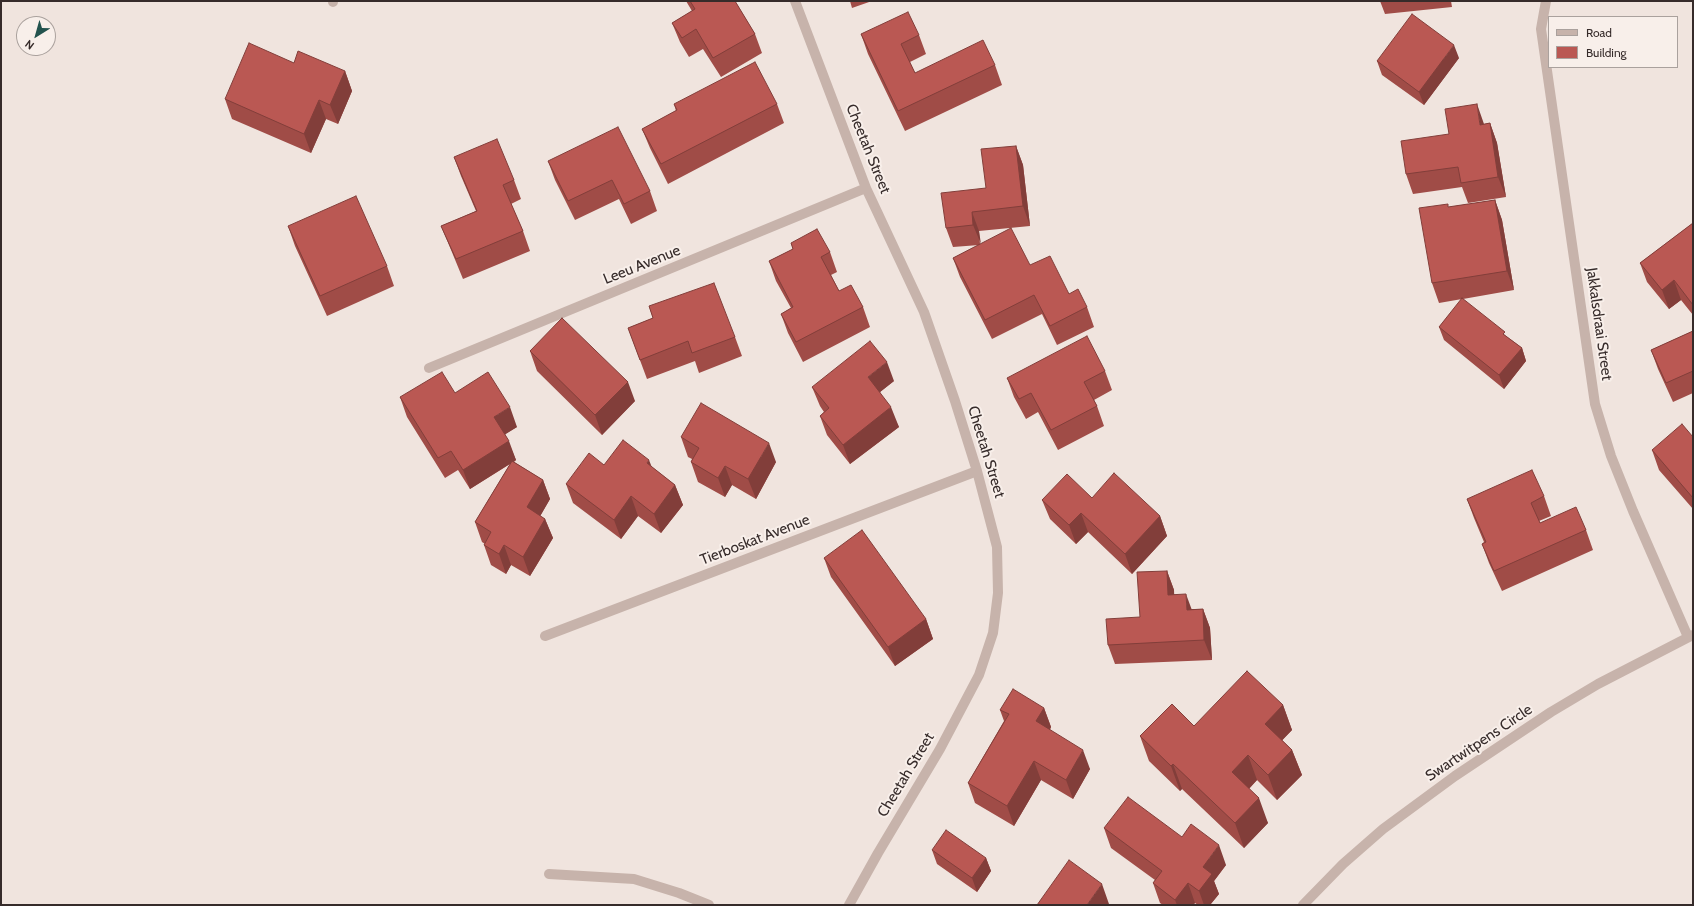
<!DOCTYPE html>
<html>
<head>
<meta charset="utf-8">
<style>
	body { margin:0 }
	#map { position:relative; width:1694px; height:906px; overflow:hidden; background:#f0e4de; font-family:Cabin,sans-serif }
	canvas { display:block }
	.frame { position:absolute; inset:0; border:2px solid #362b2a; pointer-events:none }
	.legend { position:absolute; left:1548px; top:16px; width:130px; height:52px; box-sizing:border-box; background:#f8efea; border:1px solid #aaa19d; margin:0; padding:5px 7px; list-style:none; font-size:12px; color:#362b2a }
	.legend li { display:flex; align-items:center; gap:8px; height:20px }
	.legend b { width:20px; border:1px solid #aaa19d }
	.north { position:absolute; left:16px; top:16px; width:40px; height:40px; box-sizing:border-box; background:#f8efea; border:1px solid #aaa19d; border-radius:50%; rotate:217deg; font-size:11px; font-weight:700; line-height:16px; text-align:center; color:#362b2a }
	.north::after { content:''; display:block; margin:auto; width:14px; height:18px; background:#23534e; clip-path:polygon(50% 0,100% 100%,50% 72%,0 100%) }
</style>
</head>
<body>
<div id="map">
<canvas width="1694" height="906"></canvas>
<div class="frame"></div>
<ul class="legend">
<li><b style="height:5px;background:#c7b3ab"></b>Road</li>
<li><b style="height:11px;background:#ba5853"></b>Building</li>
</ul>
<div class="north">N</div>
</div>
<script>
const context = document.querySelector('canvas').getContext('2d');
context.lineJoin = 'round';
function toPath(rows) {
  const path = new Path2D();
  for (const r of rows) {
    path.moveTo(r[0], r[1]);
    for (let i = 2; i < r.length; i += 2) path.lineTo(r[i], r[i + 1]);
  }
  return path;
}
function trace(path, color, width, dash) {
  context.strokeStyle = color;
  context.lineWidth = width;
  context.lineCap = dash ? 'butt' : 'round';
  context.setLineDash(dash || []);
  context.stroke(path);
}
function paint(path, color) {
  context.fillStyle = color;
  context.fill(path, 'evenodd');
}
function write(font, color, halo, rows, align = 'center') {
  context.font = font + ' Cabin,sans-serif';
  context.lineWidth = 4;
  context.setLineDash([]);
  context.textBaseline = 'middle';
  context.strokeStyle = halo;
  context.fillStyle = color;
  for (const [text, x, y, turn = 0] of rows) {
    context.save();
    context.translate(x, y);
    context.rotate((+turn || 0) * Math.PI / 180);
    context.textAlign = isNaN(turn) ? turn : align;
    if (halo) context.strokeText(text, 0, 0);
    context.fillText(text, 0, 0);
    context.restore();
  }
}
trace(toPath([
	[795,1,866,188,924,312,955,401,977,471,997,547,998,593,993,633,979,675,940,749,878,853,849,905],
	[1546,1,1541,29,1595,404,1611,456,1633,511,1688,637],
	[333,2,333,1],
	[429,368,866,188],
	[545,636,977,471],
	[549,874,634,879,679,893,709,905],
	[1303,905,1343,864,1383,829,1455,776,1551,712,1598,684,1693,635]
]), '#c7b3ab', 10);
paint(toPath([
	[686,1,735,1,755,34,762,53,721,77,703,49,689,57,680,42,672,23,692,11],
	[850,1,872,1,852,8],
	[1380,1,1451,1,1452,7,1385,14],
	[861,34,919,35,926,54,910,62,915,73,995,65,1002,85,905,131,868,54],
	[1459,58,1424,105,1382,75,1377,61],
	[345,71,352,91,338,124,326,119,311,153,232,119,225,99],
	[674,104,777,104,784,123,668,184,650,148,642,129,676,111],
	[1490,123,1497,143,1506,197,1468,203,1462,187,1413,194,1406,174,1449,134,1484,124],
	[1016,146,1023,165,1030,226,979,231,980,244,1030,265,1087,307,1094,327,1057,345,1042,314,992,339,960,277,953,258,979,245,953,247,946,228,986,188],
	[454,157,514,180,521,199,511,204,523,231,530,251,463,279,449,245,441,226,476,211,461,176],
	[548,161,650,191,657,211,631,224,619,199,575,220,555,180],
	[1495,200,1502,220,1514,290,1463,299,1506,336,1522,348,1526,361,1504,389,1444,340,1439,327,1462,299,1439,303,1432,283,1449,207],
	[1693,223,1693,315,1681,300,1669,309,1647,282,1640,263],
	[288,226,387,266,394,286,327,316,295,246],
	[791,243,830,252,837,272,831,275,839,291,863,307,870,327,803,362,788,333,781,314,791,308,776,281,769,261,793,249],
	[649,306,735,337,742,356,699,373,695,361,647,379,628,328,653,318],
	[1693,331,1693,393,1673,402,1658,369,1651,350],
	[530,351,635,401,602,435,537,371],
	[1105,371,1112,390,1094,400,1097,406,1104,426,1058,450,1038,412,1026,419,1014,397,1007,378],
	[894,381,880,392,899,427,850,464,827,435,820,416,824,412,820,406,812,387],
	[455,393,517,427,505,434,516,460,514,462,543,480,550,499,540,516,545,519,553,538,530,576,511,565,506,574,491,565,484,545,485,544,482,542,475,522,510,464,470,489,458,470,445,478,407,417,400,397],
	[681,437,776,462,756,499,732,485,725,497,698,482,691,462,692,459,688,457],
	[1693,437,1693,509,1659,470,1652,450],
	[604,465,652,467,675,485,683,505,661,533,638,516,621,539,573,503,566,484],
	[1544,496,1551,516,1539,521,1540,523,1586,530,1593,550,1502,591,1489,563,1482,544,1484,542,1474,518,1467,499],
	[1092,498,1160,516,1167,536,1132,574,1088,532,1076,544,1050,519,1042,500],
	[824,558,926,619,933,639,895,666,831,577],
	[1167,571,1174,590,1174,594,1191,609,1203,609,1210,628,1212,660,1115,664,1108,645,1140,617],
	[1283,705,1292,730,1282,740,1292,750,1302,775,1277,800,1257,780,1249,789,1268,823,1244,848,1182,789,1180,791,1149,761,1140,736,1194,726],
	[1044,708,1051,727,1050,730,1090,769,1073,799,1041,780,1014,826,975,803,968,783,1004,721,1000,710],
	[1104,828,1226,865,1214,881,1219,894,1210,905,1198,905,1195,903,1193,905,1163,905,1160,903,1153,883,1155,880,1111,848],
	[932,850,986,858,991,871,977,892,937,864]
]), '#a04c47');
paint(toPath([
	[1454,45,1459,58,1424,105,1419,92],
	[345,71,352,91,338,124,330,105],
	[319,100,326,119,311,153,304,134],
	[1477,104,1484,124,1487,145,1480,125],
	[1490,123,1497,143,1506,197,1498,177],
	[1016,146,1023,165,1030,226,1023,206],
	[1495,200,1502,220,1514,290,1507,271],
	[972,212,979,231,981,244,973,225],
	[1674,280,1681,300,1669,309,1662,290],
	[1522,348,1526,361,1504,389,1499,375],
	[887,362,894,381,875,396,868,377],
	[628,382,635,401,602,435,595,415],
	[510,407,517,427,501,437,494,417],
	[891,407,899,427,850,464,843,445],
	[509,441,516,460,470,489,463,470],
	[769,443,776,462,756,499,748,479],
	[649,460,657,480,647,463],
	[725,466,732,485,725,497,718,478],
	[543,480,550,499,534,527,527,507],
	[675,485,683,505,661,533,654,514],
	[631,496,638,516,621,539,614,520],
	[1081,513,1088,532,1076,544,1069,525],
	[1160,516,1167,536,1132,574,1125,554],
	[545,519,553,538,530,576,523,557],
	[504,545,511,565,506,574,499,554],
	[1167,571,1174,590,1175,614,1168,595],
	[1186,594,1193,613,1187,610],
	[1203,609,1210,628,1212,660,1204,640],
	[926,619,933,639,895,666,888,647],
	[1283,705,1292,730,1274,749,1265,724],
	[1044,708,1051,727,1043,741,1036,721],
	[1083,750,1090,769,1073,799,1066,780],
	[1292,750,1302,775,1277,800,1268,775],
	[1248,755,1257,780,1241,797,1232,772],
	[1034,761,1041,780,1014,826,1007,806],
	[1173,764,1182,789,1180,791,1171,766],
	[1259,798,1268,823,1244,848,1235,823],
	[1219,845,1226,865,1214,881,1219,894,1210,905,1204,905,1199,891,1203,867],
	[986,858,991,871,977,892,972,878],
	[1188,883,1195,903,1193,905,1177,905,1175,900],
	[1102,884,1109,904,1108,905,1087,905]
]), '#823e3a');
const building = toPath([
	[690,1,735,1,755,34,713,58,696,29,682,38,672,23,695,9,690,1],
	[908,12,919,35,901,44,915,73,983,40,995,65,898,111,861,34,908,12],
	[1412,14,1454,45,1419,92,1377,61,1412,14],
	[249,43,294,63,298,51,345,71,330,105,319,100,304,134,225,99,249,43],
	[755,62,777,104,661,164,642,129,677,110,674,104,755,62],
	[1477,104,1480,125,1490,123,1498,177,1461,183,1458,167,1406,174,1401,141,1449,134,1445,109,1477,104],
	[618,127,650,191,624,204,612,180,568,201,548,161,618,127],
	[497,139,514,180,503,185,523,231,456,259,441,226,477,211,454,157,497,139],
	[1016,146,1023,206,972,212,973,225,946,228,941,193,986,188,981,149,1016,146],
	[356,196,387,266,320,296,288,226,356,196],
	[1495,200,1507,271,1432,283,1419,208,1448,204,1448,207,1495,200],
	[1693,223,1693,305,1674,280,1662,290,1640,263,1693,223],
	[1011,228,1030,265,1050,256,1069,294,1078,289,1087,307,1050,326,1034,295,985,320,953,258,1011,228],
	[817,229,830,252,821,257,839,291,851,285,863,307,796,342,781,314,793,307,769,261,793,249,791,243,817,229],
	[714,283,735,337,692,353,688,341,640,360,628,328,653,318,649,306,714,283],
	[1462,298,1505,332,1503,334,1522,348,1499,375,1439,327,1462,298],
	[562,318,628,382,595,415,530,351,562,318],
	[1693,331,1693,371,1666,383,1651,350,1693,331],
	[1087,336,1105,371,1084,382,1097,406,1051,430,1031,393,1019,399,1007,378,1087,336],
	[870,341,887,362,868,377,891,407,843,445,820,416,829,408,812,387,870,341],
	[442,372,455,393,488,372,510,407,494,417,509,441,463,470,451,451,438,458,400,397,442,372],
	[701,403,769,443,748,479,725,466,718,478,691,462,699,448,681,437,701,403],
	[1682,424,1693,437,1693,498,1652,450,1682,424],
	[623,440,649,460,647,463,675,485,654,514,631,496,614,520,566,484,589,453,604,465,623,440],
	[512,461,543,480,527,507,545,519,523,557,504,545,499,554,484,545,491,532,475,522,512,461],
	[1532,470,1544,496,1531,503,1540,523,1576,507,1586,530,1494,571,1482,544,1486,542,1467,499,1532,470],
	[1114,473,1160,516,1125,554,1081,513,1069,525,1042,500,1067,474,1092,498,1114,473],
	[862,530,926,619,888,647,824,558,862,530],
	[1167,571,1168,595,1186,594,1187,610,1203,609,1204,640,1108,645,1106,619,1140,617,1137,572,1167,571],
	[1247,671,1283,705,1265,724,1292,750,1268,775,1248,755,1232,772,1259,798,1235,823,1173,764,1171,766,1140,736,1172,704,1194,726,1247,671],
	[1013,689,1044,708,1036,721,1083,750,1066,780,1034,761,1007,806,968,783,1009,714,1000,710,1013,689],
	[1128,797,1182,837,1191,824,1219,845,1203,867,1212,874,1199,891,1188,883,1175,900,1153,883,1162,871,1104,828,1128,797],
	[946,830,986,858,972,878,932,850,946,830],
	[1069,860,1102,884,1087,905,1037,905,1069,860]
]);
paint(building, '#ba5853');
trace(building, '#823e3a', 1);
write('15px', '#362b2a', '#f8efea', [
	["Cheetah Street",868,149,68],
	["Leeu Avenue",642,265,-22],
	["Jakkalsdraai Street",1599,324,82],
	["Cheetah Street",986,452,73],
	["Tierboskat Avenue",755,540,-21],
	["Swartwitpens Circle",1479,743,-34],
	["Cheetah Street",906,775,-59]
]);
</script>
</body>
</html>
